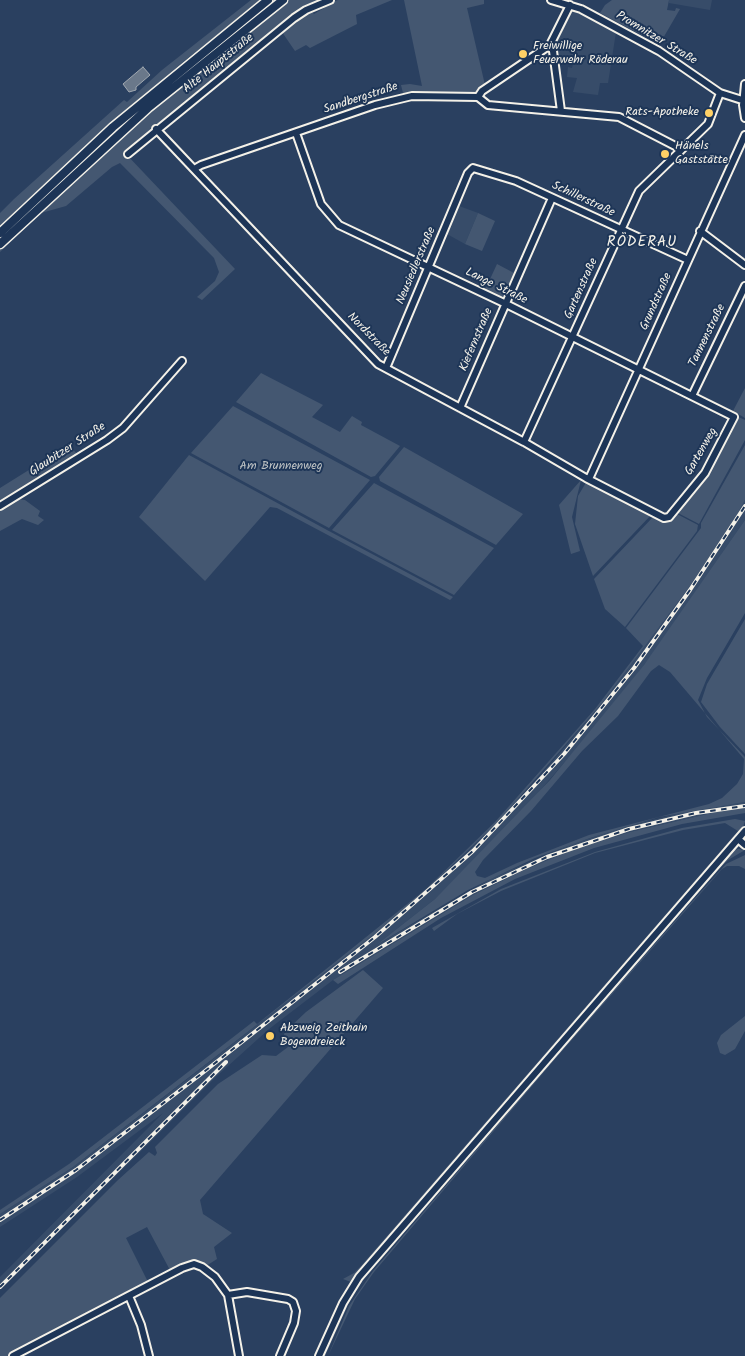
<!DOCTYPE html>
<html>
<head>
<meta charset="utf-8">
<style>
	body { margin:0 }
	canvas { display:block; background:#2a4060 }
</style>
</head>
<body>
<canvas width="745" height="1356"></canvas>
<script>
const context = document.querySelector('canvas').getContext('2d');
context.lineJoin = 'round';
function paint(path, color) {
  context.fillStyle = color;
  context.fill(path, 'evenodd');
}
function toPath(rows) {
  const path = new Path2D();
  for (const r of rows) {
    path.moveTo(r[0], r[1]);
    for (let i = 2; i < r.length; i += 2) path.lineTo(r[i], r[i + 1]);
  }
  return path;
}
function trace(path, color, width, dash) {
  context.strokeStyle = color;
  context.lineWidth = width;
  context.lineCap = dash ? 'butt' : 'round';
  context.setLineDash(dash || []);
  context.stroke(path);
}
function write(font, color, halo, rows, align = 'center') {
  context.font = font + ' Kalam,sans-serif';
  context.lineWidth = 4;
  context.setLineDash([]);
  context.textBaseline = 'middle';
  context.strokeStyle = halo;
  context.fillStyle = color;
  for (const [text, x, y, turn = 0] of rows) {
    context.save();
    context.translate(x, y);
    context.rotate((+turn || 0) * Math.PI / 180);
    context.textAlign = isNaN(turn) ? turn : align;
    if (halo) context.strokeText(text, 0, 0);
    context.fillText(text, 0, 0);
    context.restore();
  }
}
paint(toPath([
	[669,0,712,0,710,10,669,3],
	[575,11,616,32,608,83,600,83,598,95,573,92,577,78,567,77,568,67,572,68,573,64,558,60,557,41,572,12],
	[459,206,478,213,465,244,447,234],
	[745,500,745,520,651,656,609,711,530,802,462,872,435,899,375,946,492,878,572,844,628,826,693,810,745,802,745,808,716,812,630,832,522,871,473,895,333,980,269,1029,218,1075,0,1290,0,1277,163,1113,77,1177,0,1227,0,1214,73,1167,190,1077,404,910,458,861,517,803,603,702,690,586]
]), '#374c69');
paint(toPath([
	[251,0,262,0,184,61,109,125,0,226,0,213,14,199,124,100,127,102,162,70],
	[274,0,277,0,189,68,117,131,0,239,0,236,115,129,244,23],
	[289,0,320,0,294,15,149,132,126,154,235,269,202,300,197,297,215,281,219,272,214,258,120,163,112,167,66,206,41,213,0,252,0,249,46,205,134,125,220,53],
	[338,0,392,0,356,15,357,24,310,48,306,45,295,51,282,32,311,11,314,14,324,8,324,5],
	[404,0,484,0,484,4,467,8,485,85,472,94,403,93,401,85,410,84,422,86],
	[612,0,669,0,667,10,675,11,676,8,680,9,662,40,657,43,600,13,605,5],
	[478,213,495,221,482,251,465,244],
	[497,264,514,273,504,296,501,297,485,290],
	[261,373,323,405,312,417,340,432,352,416,362,422,361,425,400,446,375,476,371,477,236,402],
	[745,388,745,418,733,411],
	[233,406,370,480,329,528,191,453],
	[736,416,745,420,745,440,699,524,676,512,703,478],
	[69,445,77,454,0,502,0,488],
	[745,445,745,500,733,521,690,586,603,702,497,823,426,890,378,931,73,1167,0,1214,0,1210,69,1164,254,1021,257,1024,340,958,426,889,495,822,595,709,643,646,626,628,701,528,701,523],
	[404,447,523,514,496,545,380,481,379,477],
	[189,455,327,530,453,597,450,600,277,508,270,507,205,581,139,517],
	[581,480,572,517,580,551,571,554,559,505],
	[587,481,652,514,593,576,575,524,578,496],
	[374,483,494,548,454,595,332,530],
	[17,499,25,500,40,511,38,516,44,520,38,525,22,519,0,531,0,510],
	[675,513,698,525,697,531,625,627,605,609,594,579,654,516,664,521],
	[745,520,745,613,707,678,698,700,707,717,745,757,745,802,659,817,590,838,535,858,468,890,375,946,435,899,550,780,644,665],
	[659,665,670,672,744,759,743,774,737,784,722,798,709,804,589,835,517,863,485,878,477,876,475,872,483,860,531,811,582,751,618,716,651,671],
	[745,619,745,754,720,727,701,702,707,684],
	[745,808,745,813,682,824,594,848,515,879,441,918,338,984,333,980,473,895,522,871,575,849,630,832,716,812],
	[735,819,745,821,742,830,351,1282,343,1279,354,1273,361,1266,738,831,725,823,683,830,595,853,501,891,457,914,434,931,432,928,501,889,595,852,682,828],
	[738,849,745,850,728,860,716,872,371,1269,352,1296,325,1356,322,1356,346,1305,369,1269,732,851],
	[745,855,745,869,739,866,727,866,722,869,555,1059,374,1272,355,1299,328,1356,349,1306,373,1271,554,1059,690,904,726,864],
	[363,970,383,988,200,1200,203,1214,232,1233,214,1247,217,1259,206,1266,194,1262,171,1272,147,1227,126,1238,149,1284,9,1356,0,1356,0,1298,118,1180,149,1152,155,1156,157,1153,155,1147,218,1084,262,1055,276,1056,288,1047,284,1034,287,1030,306,1012],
	[745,1016,745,1031,735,1049,725,1055,720,1053,717,1043,721,1035]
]), '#445771');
const water = toPath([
	[143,67,150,75,136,87,136,90,129,92,123,84,143,67]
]);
paint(water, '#6a788a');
trace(water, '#a1a8b0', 1);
const minor = toPath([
	[551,0,581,9,659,51,720,93,745,101],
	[550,45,553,51,561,111],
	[745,84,743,105,745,118],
	[478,97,482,91,550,45,570,5],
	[156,129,378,364,524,442,586,478,664,518,669,517,705,473,734,417,504,303,339,225,321,204,296,133],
	[128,154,294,18,306,10,330,0],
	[194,169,201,165,375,105,412,96,478,97,488,105,619,117,681,149],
	[700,231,745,265],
	[386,368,468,173,473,168,516,181,688,260],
	[692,396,745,286],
	[460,408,552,198],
	[524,442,639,191,708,124,720,93],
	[589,479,745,135],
	[0,506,107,440,123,428,182,361],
	[738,839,745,845],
	[228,1295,247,1292,288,1299,293,1302,296,1311,294,1323,280,1356],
	[129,1296,141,1325,149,1356],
	[13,1356,182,1268,194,1264,202,1267,215,1277,228,1295,239,1356],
	[319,1356,343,1303,359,1277,745,831]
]);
const major = toPath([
	[0,233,113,127,268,0],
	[0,244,148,108,283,0]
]);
trace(minor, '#f4f1e8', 10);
trace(major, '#f4f1e8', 11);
trace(minor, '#1d3557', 6);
trace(major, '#1d3557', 8);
const rail = toPath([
	[340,972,472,892,547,857,629,829,696,813,745,806],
	[0,1220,76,1170,205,1071,375,937,473,851,564,754,634,668,690,590,745,506],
	[0,1287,226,1062]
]);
trace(rail, '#f4f1e8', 4);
trace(rail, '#1d3557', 2, [5.5]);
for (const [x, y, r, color] of [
	[523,54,5,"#ffd166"],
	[709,113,5,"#ffd166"],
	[665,154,5,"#ffd166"],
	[270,1036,5,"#ffd166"]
]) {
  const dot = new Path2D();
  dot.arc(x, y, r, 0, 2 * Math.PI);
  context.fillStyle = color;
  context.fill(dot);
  trace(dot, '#1d3557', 2);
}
write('12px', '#f4f1e8', '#1d3557', [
	["Promnitzer Straße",656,39,31],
	["Alte Hauptstraße",219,64,-39],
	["Sandbergstraße",361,99,-18],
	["Schillerstraße",583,200,25],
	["Neusiedlerstraße",417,266,-67],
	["Lange Straße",496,287,26],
	["Gartenstraße",582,289,-66],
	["Grundstraße",657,302,-66],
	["Nordstraße",368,335,45],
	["Tannenstraße",708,336,-64],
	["Kiefernstraße",477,340,-67],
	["Glaubitzer Straße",68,450,-33],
	["Gartenweg",702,452,-60]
]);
write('12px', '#f4f1e8', '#1d3557', [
	["Freiwillige",533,47],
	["Feuerwehr Röderau",533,61],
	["Rats-Apotheke",699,113,"right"],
	["Hänels",675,147],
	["Gaststätte",675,161],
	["Abzweig Zeithain",280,1029],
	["Bogendreieck",280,1043]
], 'left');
write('12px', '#bfc3c4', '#1d3557', [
	["Am Brunnenweg",281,467]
]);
context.letterSpacing = '1px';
write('15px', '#f4f1e8', '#1d3557', [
	["RÖDERAU",642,243]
]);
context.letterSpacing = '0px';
</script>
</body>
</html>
